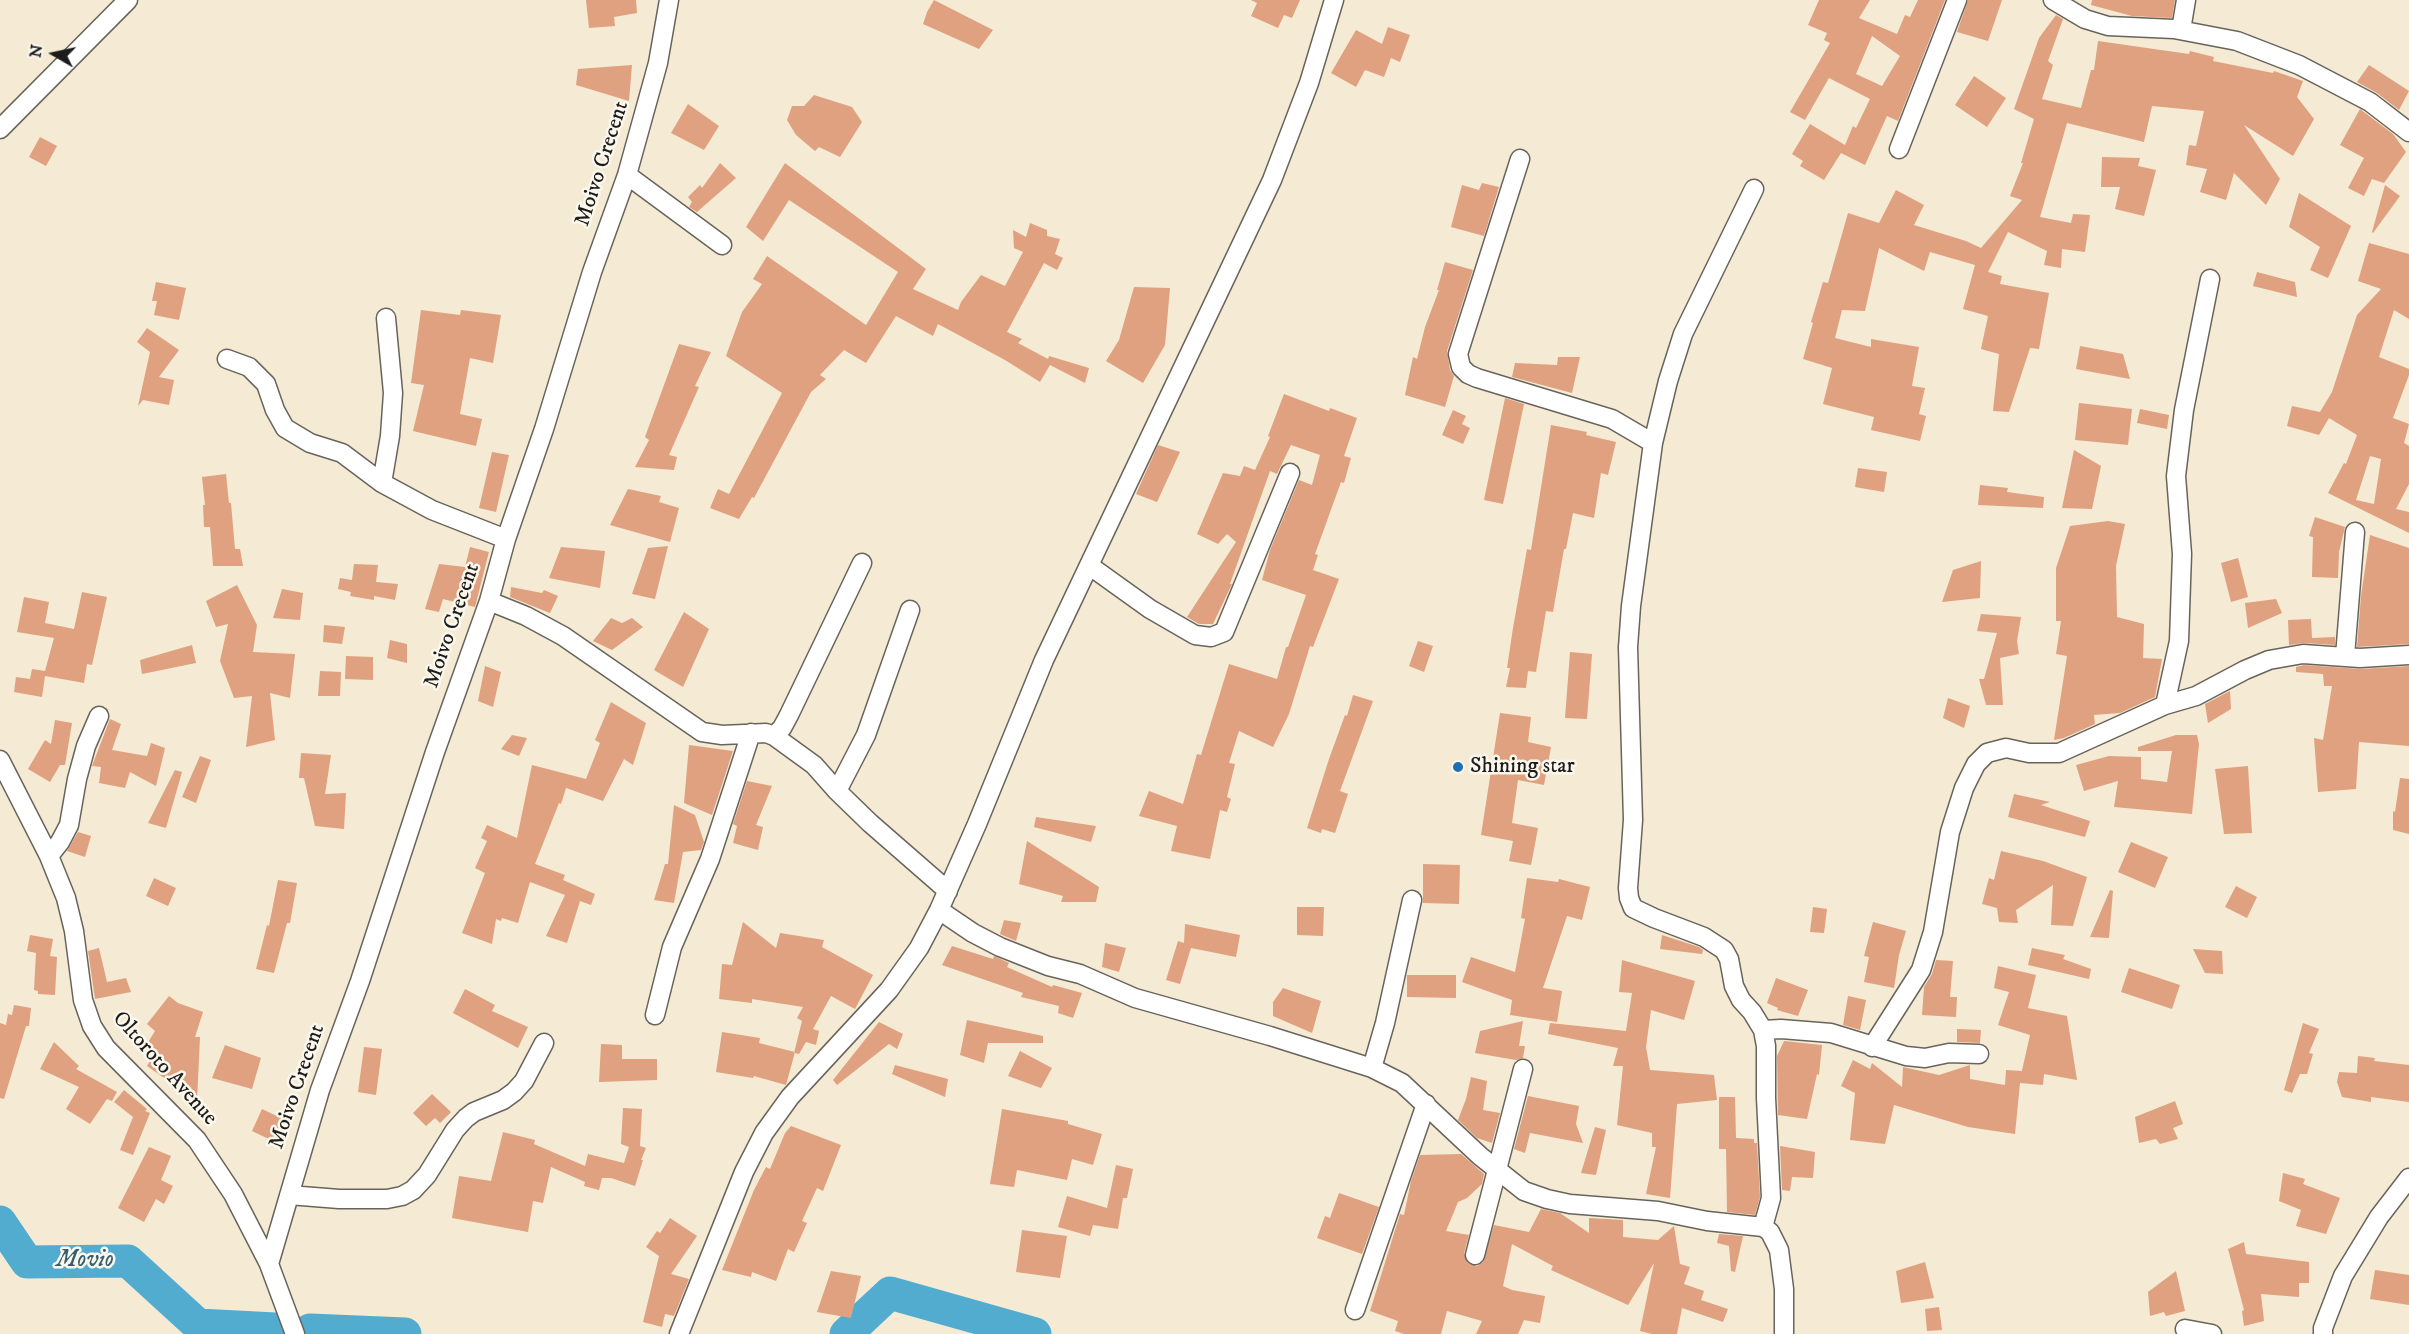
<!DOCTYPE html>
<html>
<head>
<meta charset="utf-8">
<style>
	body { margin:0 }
	#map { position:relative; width:2409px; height:1334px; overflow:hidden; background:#f5ead3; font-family:"IM FELL DW Pica",serif }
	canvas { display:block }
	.north { position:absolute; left:24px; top:24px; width:60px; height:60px; -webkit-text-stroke:4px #fbf7ec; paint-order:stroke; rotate:279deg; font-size:16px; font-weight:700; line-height:24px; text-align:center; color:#1c1c1c }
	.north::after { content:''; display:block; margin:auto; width:21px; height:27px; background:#1c1c1c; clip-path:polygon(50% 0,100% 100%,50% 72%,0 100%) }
</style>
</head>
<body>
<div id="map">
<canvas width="2409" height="1334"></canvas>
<div class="north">N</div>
</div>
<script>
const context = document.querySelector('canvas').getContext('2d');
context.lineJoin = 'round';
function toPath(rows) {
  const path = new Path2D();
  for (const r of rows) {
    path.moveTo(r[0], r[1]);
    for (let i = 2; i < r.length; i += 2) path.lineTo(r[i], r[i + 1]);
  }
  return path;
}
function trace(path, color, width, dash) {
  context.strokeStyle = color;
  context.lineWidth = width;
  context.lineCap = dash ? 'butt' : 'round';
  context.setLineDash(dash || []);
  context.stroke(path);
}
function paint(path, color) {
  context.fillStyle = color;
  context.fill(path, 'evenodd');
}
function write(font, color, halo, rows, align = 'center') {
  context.font = font + ' "IM FELL DW Pica",serif';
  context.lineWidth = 5;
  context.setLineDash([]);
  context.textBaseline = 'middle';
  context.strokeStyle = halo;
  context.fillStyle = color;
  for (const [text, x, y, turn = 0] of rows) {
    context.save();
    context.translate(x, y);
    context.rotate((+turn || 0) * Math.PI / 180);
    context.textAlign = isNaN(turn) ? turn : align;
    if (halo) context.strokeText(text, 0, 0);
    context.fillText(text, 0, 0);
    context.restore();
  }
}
trace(toPath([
	[0,1222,27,1262,128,1261,198,1325,275,1329],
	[310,1330,405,1334],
	[846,1334,890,1293,1035,1334]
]), '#51accf', 33);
paint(toPath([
	[586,0,636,0,637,13,614,17,615,26,589,28],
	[934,0,993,30,979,49,923,24,927,12],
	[1251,0,1300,0,1292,18,1284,15,1278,28,1251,16,1257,3],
	[1819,0,1870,0,1859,18,1897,34,1905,15,1910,17,1918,0,1945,0,1898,121,1887,116,1865,165,1841,153,1824,180,1800,166,1803,161,1792,154,1810,124,1845,145,1853,126,1856,128,1870,99,1829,78,1805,120,1790,112,1830,43,1824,40,1827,33,1808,25],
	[1872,36,1900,56,1882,86,1856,74],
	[1968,0,2002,0,1988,41,1957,32],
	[2092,0,2175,0,2172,18,2132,16,2091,5],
	[2056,15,2063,19,2048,61,2053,65,2042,99,2081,108,2091,70,2094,70,2098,41,2189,54,2190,51,2214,57,2213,61,2273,73,2274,71,2303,81,2297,97,2314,119,2293,156,2244,125,2280,179,2266,205,2234,173,2226,200,2200,192,2207,169,2186,165,2189,145,2196,146,2204,111,2152,106,2144,142,2067,123,2040,217,2071,223,2073,214,2090,215,2085,252,2062,249,2061,268,2044,265,2047,251,2008,232,1988,272,2002,276,2000,284,2049,293,2039,349,2030,348,2009,412,1993,411,1999,354,1981,349,1988,316,1963,309,1975,265,1930,252,1924,271,1879,248,1865,311,1842,310,1835,338,1871,347,1871,339,1919,347,1912,386,1925,388,1919,414,1926,416,1920,441,1871,430,1874,417,1823,404,1832,368,1803,359,1813,323,1811,322,1823,282,1828,283,1848,213,1879,223,1896,190,1924,205,1914,225,1966,241,1981,248,2022,200,2010,196,2023,163,2021,163,2034,119,2014,109,2039,38],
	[1388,27,1410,35,1400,62,1391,58,1384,77,1365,70,1356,87,1331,73,1356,30,1382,44],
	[632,65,629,101,576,85,578,69],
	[2369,65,2409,91,2399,110,2377,93,2357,82],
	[1974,76,2006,98,1987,127,1955,105],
	[814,95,852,107,862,122,840,157,819,147,815,151,796,135,787,120,792,106,804,106],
	[688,104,719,126,704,150,671,133],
	[2360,109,2393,134,2406,152,2384,183,2372,179,2364,196,2348,188,2364,158,2340,145],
	[40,137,57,146,46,166,29,157],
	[2102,157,2140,158,2138,166,2156,170,2144,216,2115,209,2120,187,2101,187],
	[720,163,736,178,697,212,689,207,692,202,688,197,700,185,702,188],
	[785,163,926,269,913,289,958,310,961,302,981,275,1005,286,1023,252,1014,248,1013,230,1026,237,1030,223,1047,230,1047,236,1060,239,1055,254,1063,258,1057,270,1044,263,1007,332,1022,339,1018,343,1048,359,1049,356,1089,368,1085,383,1050,365,1040,382,1005,360,938,324,933,336,896,316,866,363,844,350,820,375,826,379,811,392,754,498,752,497,739,519,710,508,718,489,729,494,782,393,726,356,742,312,762,284,753,279,767,256,866,325,898,272,789,200,763,241,746,227],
	[1482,183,1499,187,1484,236,1451,227,1462,185,1479,190],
	[2385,185,2400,196,2373,233,2372,232],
	[2299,193,2351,226,2328,278,2310,270,2320,247,2289,227],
	[2369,243,2409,254,2409,319,2394,310,2379,357,2409,369,2409,375,2393,418,2409,424,2404,443,2409,446,2409,484,2396,509,2409,512,2409,533,2328,493,2344,463,2346,464,2357,435,2329,418,2319,435,2287,426,2292,406,2320,412,2332,392,2357,315,2381,289,2358,281],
	[2370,456,2381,459,2374,504,2356,500],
	[1445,262,1473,270,1447,351,1450,370,1454,376,1445,407,1405,395,1413,357,1417,359,1425,327,1439,290,1437,290],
	[2257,272,2295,282,2297,297,2253,286],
	[156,282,186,288,179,320,154,315,157,301,152,301],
	[1134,287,1170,288,1165,345,1143,383,1106,361,1119,340],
	[421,310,460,315,461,310,501,315,493,363,470,358,460,414,482,419,476,446,413,431,424,385,411,383],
	[147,328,179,350,159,377,174,380,169,405,143,400,138,406,150,352,137,342],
	[679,344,711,352,695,386,699,387,669,455,677,457,674,470,635,467,649,440,645,437],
	[2080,346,2123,354,2130,379,2076,369],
	[1558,357,1580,357,1572,393,1512,377,1515,363,1557,365],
	[1284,394,1329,411,1330,408,1357,418,1344,456,1351,458,1344,483,1341,482,1315,554,1318,555,1313,570,1339,579,1313,647,1310,646,1289,714,1273,747,1239,731,1229,763,1235,764,1227,797,1231,799,1227,812,1220,810,1210,859,1171,851,1177,826,1139,816,1149,791,1183,804,1197,754,1201,755,1229,664,1277,679,1286,647,1288,647,1306,595,1262,580,1270,550,1299,480,1312,485,1320,455,1291,445,1277,474,1270,471,1230,584,1232,584,1213,624,1199,624,1187,617,1236,542,1227,534,1218,544,1197,534,1223,473,1240,476,1244,466,1255,470,1270,437,1268,436],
	[1505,398,1524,404,1503,504,1484,500],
	[2079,403,2132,409,2128,445,2075,440],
	[2140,409,2169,415,2167,429,2137,423],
	[1453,410,1466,416,1462,424,1470,428,1463,444,1442,435],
	[1551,425,1587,432,1586,435,1616,442,1608,475,1601,473,1594,518,1573,513,1566,549,1564,549,1553,612,1546,611,1536,672,1528,671,1526,688,1506,687,1510,668,1507,668,1513,628,1527,549,1531,550],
	[1158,445,1180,452,1157,502,1136,494],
	[2074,450,2101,466,2092,509,2062,508],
	[492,452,509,455,496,512,479,508],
	[1858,468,1887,472,1884,492,1855,487],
	[226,474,229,503,231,503,235,549,240,549,243,566,213,566,210,527,204,527,203,505,205,505,202,477],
	[1980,485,2008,488,2007,492,2044,497,2043,508,1978,505],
	[628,489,661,496,659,502,679,508,670,542,610,525],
	[2315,517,2345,527,2339,552,2338,578,2312,577,2313,537,2309,536],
	[2108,521,2125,524,2116,566,2117,617,2144,624,2143,658,2162,659,2155,697,2120,713,2094,715,2095,724,2064,738,2054,740,2067,656,2056,654,2061,621,2056,621,2056,568,2070,526],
	[2370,535,2409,548,2409,644,2357,647,2361,596],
	[668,546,655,599,632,594,648,548],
	[470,547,489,552,475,607,443,599,439,612,425,609,439,564,465,567],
	[561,547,605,551,600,588,549,578],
	[2238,558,2248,597,2231,602,2221,563],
	[1981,561,1980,598,1942,602,1953,570],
	[354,564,378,565,376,582,398,584,395,600,374,596,374,600,350,596,351,592,338,589,340,578,352,580],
	[237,585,257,625,253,652,295,654,290,698,270,693,275,740,246,747,252,696,234,698,220,661,228,624,216,627,206,601],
	[511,587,542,593,544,590,558,596,550,613,510,597],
	[282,589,303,593,300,620,273,618],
	[82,592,107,597,92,665,87,664,84,683,45,676,42,697,14,692,16,677,30,679,32,669,45,671,54,638,17,632,24,597,49,602,45,623,74,629],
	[2276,599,2282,613,2248,628,2245,603],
	[684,612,709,629,683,687,654,670],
	[1981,614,2021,617,2017,641,2019,654,2000,658,2003,705,1986,705,1979,679,1984,679,1997,633,1977,631],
	[611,618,622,623,632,618,643,627,612,650,593,641],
	[2311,619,2312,638,2335,637,2335,645,2304,643,2289,645,2288,620],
	[324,625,345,627,342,644,323,642],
	[390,640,407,644,407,663,387,658],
	[1418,641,1433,646,1424,672,1409,666],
	[192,645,196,663,142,674,140,660],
	[1570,652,1592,654,1587,719,1565,718],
	[346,656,373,657,373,680,345,679],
	[2304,665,2361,669,2409,666,2409,746,2359,742,2356,789,2318,792,2314,738,2323,740,2332,686,2324,686,2323,674,2296,672,2296,667],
	[485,666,501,672,493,707,478,701],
	[320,671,341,672,340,696,318,696],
	[2230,691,2231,709,2208,723,2205,704],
	[1353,695,1373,701,1340,791,1348,794,1335,833,1322,829,1321,833,1307,828,1329,759,1345,715,1347,716],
	[1948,698,1970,706,1964,728,1943,718],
	[611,702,646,723,633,765,624,759,603,801,566,788,561,804,559,803,535,864,565,875,563,880,595,894,591,905,580,901,567,943,546,936,565,895,530,882,518,923,502,918,501,921,496,919,492,944,462,933,485,873,475,868,487,841,481,838,487,825,517,838,532,765,586,779,600,743,595,740],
	[1500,713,1531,717,1528,742,1551,747,1544,785,1518,780,1512,823,1538,828,1531,865,1509,861,1513,841,1481,835],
	[110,719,121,724,112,750,147,756,151,743,165,748,156,786,130,772,125,788,99,783,101,767,92,766],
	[55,720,72,723,65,765,60,765,50,782,28,769,45,740,51,744],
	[512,735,527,738,519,756,501,749],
	[2176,735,2197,735,2199,744,2192,814,2114,807,2118,781,2084,791,2076,765,2109,756,2141,757,2141,779,2167,782,2172,751,2138,751,2138,747],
	[689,745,733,751,712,815,684,803],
	[301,753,331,755,325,794,346,793,344,829,315,826,304,778,299,778],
	[200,756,211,760,196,803,182,797],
	[2248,766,2252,833,2224,834,2215,769],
	[175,770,182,772,166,828,148,823],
	[2400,778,2409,779,2409,834,2393,830,2393,811,2395,812],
	[747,781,772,786,756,825,763,827,758,850,733,843,737,826,733,824],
	[2014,794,2050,802,2041,805,2090,821,2085,837,2008,817],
	[674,805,695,815,704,842,701,850,683,852,674,903,654,900,665,864,668,864],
	[1036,817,1096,826,1091,842,1034,827],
	[78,832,91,836,85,857,67,851],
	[1027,841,1099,887,1096,902,1061,902,1063,896,1019,884],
	[2131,842,2168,857,2155,888,2118,872],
	[2001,851,2043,861,2087,877,2073,926,2051,925,2053,885,2016,910,2018,923,1999,922,1997,908,1982,904,1989,878,1994,880],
	[1423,864,1460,865,1459,904,1423,903],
	[154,878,176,888,168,906,146,896],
	[1527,878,1558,882,1559,879,1590,887,1582,920,1567,916,1543,988,1562,991,1557,1022,1510,1015,1512,1000,1462,982,1471,957,1515,972,1525,919,1521,918],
	[278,880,297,883,290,923,287,923,274,973,256,969,267,925,269,926],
	[2236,886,2257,897,2247,918,2225,907],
	[2110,890,2113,891,2109,938,2090,937],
	[1297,907,1324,907,1323,936,1297,935],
	[1813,907,1827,909,1824,933,1810,932],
	[1004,920,1021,923,1016,941,1000,934],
	[743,922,776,948,780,933,824,940,822,947,873,975,855,1009,831,996,813,1029,819,1031,816,1045,806,1042,799,1054,794,1053,802,1021,797,1018,803,1007,752,999,752,1003,719,999,722,964,732,965],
	[1873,922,1906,931,1899,955,1894,988,1864,982,1869,957,1864,956],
	[1185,924,1240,935,1236,957,1191,948,1180,984,1166,980,1178,941,1184,943],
	[30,935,53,939,50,956,57,957,55,995,38,994,38,991,34,990,36,953,27,951],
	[1662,935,1699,947,1703,950,1702,954,1660,949],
	[1105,943,1126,948,1119,972,1102,967],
	[952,946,993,959,994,956,1009,963,1007,967,1052,987,1053,985,1082,993,1073,1018,1058,1013,1059,1006,1021,997,1023,993,942,965],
	[99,948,107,982,126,978,131,992,95,999,88,951],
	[2032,948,2065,955,2063,959,2091,969,2089,979,2028,965],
	[2193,949,2222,951,2223,974,2205,973],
	[1622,960,1695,981,1684,1020,1651,1010,1646,1047,1650,1070,1714,1075,1717,1100,1677,1104,1670,1198,1646,1194,1656,1147,1652,1147,1652,1133,1617,1125,1623,1066,1613,1066,1618,1048,1548,1034,1550,1023,1626,1031,1632,993,1619,992],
	[1936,960,1953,961,1950,997,1957,997,1956,1017,1922,1015,1924,987,1932,974],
	[1998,966,2036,975,2028,1008,2067,1016,2077,1080,2044,1074,2043,1085,2020,1083,2015,1134,1968,1127,1894,1105,1885,1144,1850,1140,1855,1093,1841,1086,1853,1060,1870,1069,1872,1063,1902,1087,1903,1067,1939,1075,1970,1065,1970,1079,2005,1085,2006,1070,2022,1071,2021,1075,2030,1035,1998,1025,2009,992,1994,988],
	[2129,968,2180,985,2172,1009,2121,992],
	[1407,975,1456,975,1456,998,1407,997],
	[1776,978,1808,990,1798,1016,1777,1010,1778,1008,1767,1003],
	[1283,988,1321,1001,1312,1033,1273,1016,1273,1002],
	[465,989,495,1005,492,1011,528,1027,518,1048,453,1013],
	[169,996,178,1003,203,1012,195,1037,200,1037,197,1101,147,1066,152,1058,142,1052,155,1031,147,1024],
	[1848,996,1866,1000,1860,1030,1843,1025],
	[14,1005,31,1008,29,1026,26,1026,4,1099,0,1098,0,1023,6,1025,8,1014,12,1015],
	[967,1020,1043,1036,1043,1043,988,1043,984,1063,960,1055],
	[1523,1021,1519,1046,1525,1046,1523,1058,1516,1060,1475,1053,1480,1031],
	[879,1022,903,1034,897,1049,889,1044,837,1085,833,1080],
	[2303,1023,2319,1029,2309,1053,2313,1054,2307,1074,2300,1074,2292,1093,2284,1090],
	[1957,1029,1981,1030,1980,1043,1957,1042],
	[722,1032,760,1038,759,1043,795,1052,786,1085,754,1076,753,1078,716,1072],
	[1784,1041,1822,1045,1819,1075,1817,1074,1807,1119,1778,1115,1777,1056],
	[54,1042,79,1066,76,1069,117,1092,112,1101,107,1099,90,1124,66,1109,79,1087,40,1069],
	[601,1044,622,1045,622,1059,657,1059,657,1080,599,1082],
	[225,1045,261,1058,252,1089,212,1078],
	[364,1047,382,1049,376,1095,358,1092],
	[1020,1051,1052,1068,1041,1088,1008,1076],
	[2358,1056,2375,1058,2374,1061,2409,1065,2409,1102,2371,1097,2371,1102,2342,1097,2337,1082,2339,1072,2357,1073],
	[895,1065,948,1079,945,1097,892,1074],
	[1471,1077,1487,1081,1483,1110,1500,1113,1492,1143,1477,1138,1458,1120,1466,1099],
	[124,1090,147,1109,145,1111,150,1113,133,1155,120,1150,133,1117,114,1102],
	[432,1094,451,1112,440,1123,435,1118,426,1126,413,1113],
	[1528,1096,1579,1106,1576,1124,1583,1143,1530,1133,1525,1153,1514,1149],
	[1719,1097,1735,1097,1736,1138,1754,1139,1754,1143,1757,1143,1760,1197,1755,1215,1727,1212,1726,1149,1719,1149],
	[2175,1101,2183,1124,2173,1128,2178,1139,2160,1144,2156,1139,2139,1143,2135,1117],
	[623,1108,642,1109,640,1146,646,1148,641,1160,643,1160,635,1186,611,1178,602,1178,599,1190,584,1186,585,1182,551,1167,543,1203,533,1201,528,1232,452,1218,459,1176,491,1181,503,1132,535,1140,534,1144,585,1166,588,1154,624,1163,629,1147,621,1144],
	[262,1109,283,1119,273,1141,252,1131],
	[1002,1109,1068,1121,1068,1124,1102,1134,1093,1165,1072,1159,1067,1180,1017,1170,1014,1187,990,1184],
	[791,1126,841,1145,823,1191,817,1188,802,1221,807,1223,794,1252,788,1249,776,1281,752,1272,751,1277,722,1270,754,1190,766,1167,770,1169,785,1133],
	[1595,1127,1606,1130,1596,1175,1581,1173],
	[1780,1146,1815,1152,1813,1178,1792,1177,1790,1191,1782,1190],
	[149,1147,171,1156,161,1180,173,1186,164,1204,156,1199,144,1222,118,1208],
	[1461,1154,1484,1174,1482,1184,1467,1198,1458,1202,1446,1231,1469,1235,1464,1253,1468,1263,1477,1266,1483,1262,1494,1225,1529,1232,1541,1209,1560,1213,1589,1233,1589,1218,1623,1220,1623,1237,1658,1240,1674,1226,1680,1264,1690,1267,1684,1284,1704,1291,1701,1300,1728,1309,1723,1322,1682,1308,1677,1334,1652,1334,1640,1331,1654,1263,1628,1305,1551,1270,1553,1266,1512,1244,1503,1286,1512,1290,1545,1296,1540,1323,1524,1320,1518,1334,1476,1334,1482,1321,1447,1311,1441,1334,1404,1334,1395,1331,1398,1321,1370,1311,1400,1214,1404,1215,1411,1181,1420,1155],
	[1116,1165,1133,1169,1127,1198,1123,1198,1118,1229,1093,1225,1090,1236,1058,1227,1067,1196,1107,1208],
	[2283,1173,2305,1179,2303,1184,2340,1198,2326,1234,2296,1226,2301,1210,2279,1201],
	[1339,1193,1379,1207,1362,1254,1317,1238,1325,1216,1330,1218],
	[670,1218,697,1236,671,1274,689,1279,674,1316,665,1314,662,1327,643,1322,659,1256,646,1247,657,1231,660,1233],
	[1022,1230,1067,1236,1060,1278,1016,1272],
	[1719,1234,1743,1236,1735,1272,1731,1271,1729,1246,1717,1243],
	[2244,1242,2246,1254,2309,1262,2309,1283,2299,1283,2299,1297,2261,1294,2264,1321,2244,1326,2242,1311,2244,1310,2228,1249],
	[1925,1262,1934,1298,1901,1303,1896,1271],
	[2375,1270,2409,1275,2409,1305,2370,1299],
	[831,1271,861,1276,851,1318,817,1312],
	[2176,1271,2185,1311,2166,1316,2164,1312,2150,1316,2148,1292],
	[1939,1307,1942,1330,1927,1331,1925,1309]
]), '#dfa180');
const street = toPath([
	[2053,0,2085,19,2108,26,2174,29,2237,41,2299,65,2370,102,2409,132],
	[2181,30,2186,0],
	[0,129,128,0],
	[1899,149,1957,0],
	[1520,159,1458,354,1461,367,1468,374,1477,378,1612,419,1653,443],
	[627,175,722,245],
	[1754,189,1683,334,1668,381,1653,443,1631,606,1628,647,1633,820,1628,888,1629,898,1633,908,1654,918,1704,937,1724,950,1729,959,1734,986,1741,1000,1752,1012,1763,1030,1766,1046,1766,1098,1771,1198,1763,1227],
	[227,359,249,367,266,384,275,410,285,428,310,443,342,453,382,483,432,510,506,539],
	[382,483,390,436,393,393,386,318],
	[1090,566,1150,609,1195,635,1211,637,1224,632,1290,473],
	[489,601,526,616,563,636,702,732,722,735,766,733,774,736,814,765,837,791,870,823,948,891],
	[2345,656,2355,532],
	[2165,705,2179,641,2182,554,2176,476,2184,410,2210,279],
	[774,736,782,728,789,715,862,563],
	[0,760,49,856,66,898,74,931,83,1000,92,1026,106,1048,197,1140,233,1194,269,1264,295,1334],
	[837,791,866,735,910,610],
	[49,856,60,842,69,825,77,779,86,746,99,716],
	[939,910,973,933,1000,947,1048,966,1080,974,1135,998,1270,1036,1372,1068,1402,1083,1480,1156,1524,1191,1547,1199,1570,1204,1658,1211,1707,1221,1763,1227,1770,1232,1779,1250,1784,1289,1784,1334],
	[655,1015,672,947,710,859,751,733],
	[1763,1030,1781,1029,1831,1033,1906,1056,1925,1058,1949,1053,1979,1054],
	[1872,1047,1921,970,1933,932,1950,832,1964,788,1976,764,1987,753,2006,748,2029,753,2059,753,2165,705,2196,696,2245,670,2269,660,2303,654,2360,658,2409,655],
	[1372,1068,1385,1023,1412,900],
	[289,1195,339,1199,387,1199,402,1196,413,1190,427,1175,455,1130,466,1118,474,1112,503,1100,514,1092,524,1081,544,1043],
	[1475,1255,1523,1069],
	[269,1264,320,1090,360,981,435,752,489,601,506,539,544,429,592,272,627,175,658,63,669,0],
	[1355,1310,1426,1104],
	[2185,1329,2212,1334],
	[679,1334,744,1172,764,1133,790,1097,889,990,919,948,939,910,977,824,1044,660,1272,180,1309,83,1334,0],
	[2323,1334,2323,1328,2343,1276,2379,1217,2409,1178]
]);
trace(street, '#68645c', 21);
trace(street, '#fff', 18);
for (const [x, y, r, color] of [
	[1458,767,6,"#1f6fb2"]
]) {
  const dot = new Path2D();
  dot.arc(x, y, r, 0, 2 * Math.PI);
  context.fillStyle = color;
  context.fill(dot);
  trace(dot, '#fbf7ec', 2);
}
write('22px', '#1c1c1c', '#fbf7ec', [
	["Moivo Crecent",603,164,-72],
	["Moivo Crecent",453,626,-71],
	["Oltoroto Avenue",164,1069,48],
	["Moivo Crecent",298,1087,-71]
]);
write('22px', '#1c1c1c', '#fbf7ec', [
	["Shining star",1470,767]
], 'left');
write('italic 24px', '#345d6d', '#fbf7ec', [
	["Movio",85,1261]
]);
</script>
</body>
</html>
